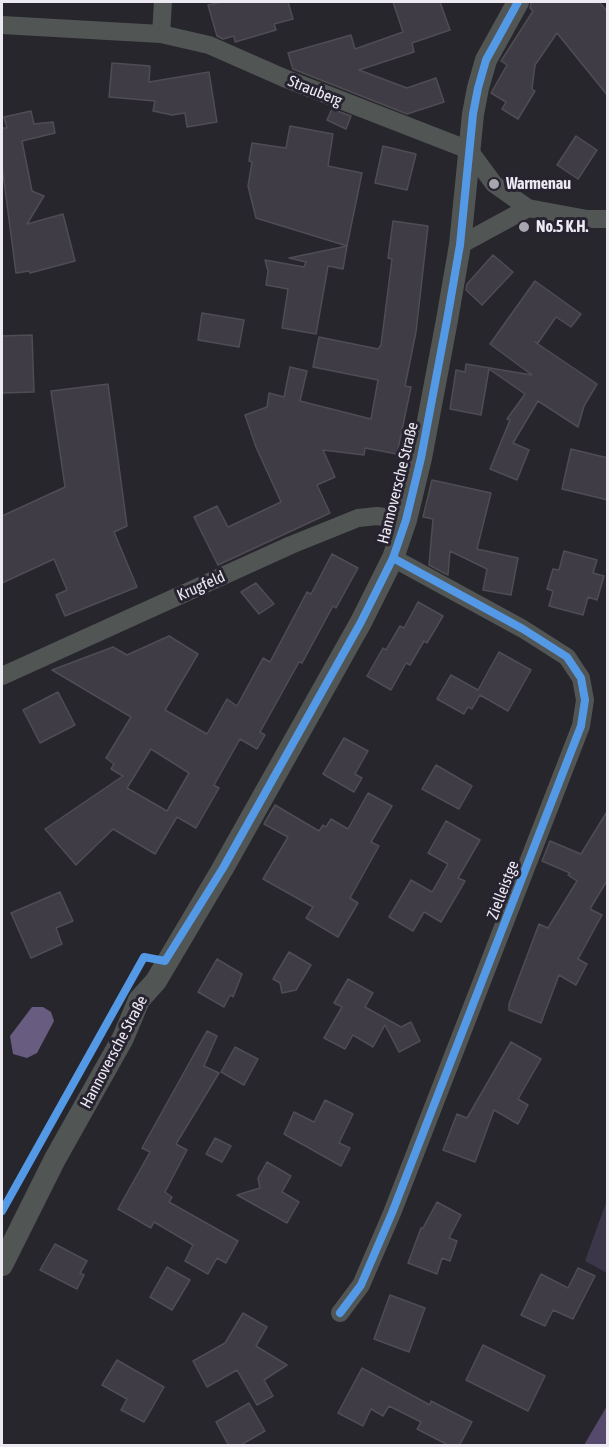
<!DOCTYPE html>
<html>
<head>
<meta charset="utf-8">
<style>
	body { margin:0 }
	#map { position:relative; width:609px; height:1447px; overflow:hidden; background:#28262d; font-family:"Asap Condensed",sans-serif }
	canvas { display:block }
	.frame { position:absolute; inset:0; border:3px solid #ece9f2; pointer-events:none }
</style>
</head>
<body>
<div id="map">
<canvas width="609" height="1447"></canvas>
<div class="frame"></div>
</div>
<script>
const context = document.querySelector('canvas').getContext('2d');
context.lineJoin = 'round';
function paint(path, color) {
  context.fillStyle = color;
  context.fill(path, 'evenodd');
}
function toPath(rows) {
  const path = new Path2D();
  for (const r of rows) {
    path.moveTo(r[0], r[1]);
    for (let i = 2; i < r.length; i += 2) path.lineTo(r[i], r[i + 1]);
  }
  return path;
}
function trace(path, color, width, dash) {
  context.strokeStyle = color;
  context.lineWidth = width;
  context.lineCap = dash ? 'butt' : 'round';
  context.setLineDash(dash || []);
  context.stroke(path);
}
function write(font, color, halo, rows, align = 'center') {
  context.font = font + ' "Asap Condensed",sans-serif';
  context.lineWidth = 6;
  context.setLineDash([]);
  context.textBaseline = 'middle';
  context.strokeStyle = halo;
  context.fillStyle = color;
  for (const [text, x, y, turn = 0] of rows) {
    context.save();
    context.translate(x, y);
    context.rotate((+turn || 0) * Math.PI / 180);
    context.textAlign = isNaN(turn) ? turn : align;
    if (halo) context.strokeText(text, 0, 0);
    context.fillText(text, 0, 0);
    context.restore();
  }
}
paint(toPath([
	[607,1200,608,1272,607,1273,585,1261]
]), '#3c3649');
paint(toPath([
	[607,1406,607,1445,584,1445]
]), '#554a6b');
paint(toPath([
	[32,1007,43,1007,51,1012,54,1021,37,1053,27,1058,13,1054,10,1036]
]), '#685c80');
const building = toPath([
	[222,2,288,2,293,19,274,24,276,30,235,42,234,36,223,39,217,36,208,5,222,2],
	[393,2,440,2,450,30,412,43,414,52,359,70,407,88,436,78,444,102,407,114,293,69,288,53,351,35,355,49,403,32,393,2],
	[531,2,599,2,608,12,608,96,557,33,535,65,532,89,535,91,518,119,502,109,506,102,491,93,507,65,501,61,533,11,530,8,531,2],
	[112,63,150,66,149,82,209,72,217,122,187,127,185,113,172,115,153,111,155,101,109,97,112,63],
	[332,109,351,116,346,129,327,120,332,109],
	[31,111,34,124,53,122,55,133,22,141,32,191,44,196,27,224,63,214,75,261,30,273,29,271,16,273,2,166,2,128,7,128,4,117,31,111],
	[290,126,333,134,328,166,362,173,347,246,256,218,248,186,252,162,249,161,252,143,286,148,290,126],
	[576,136,597,150,578,179,557,165,576,136],
	[383,146,416,154,407,190,375,183,383,146],
	[393,221,428,226,416,332,405,386,411,387,397,454,365,448,364,455,323,450,335,477,317,485,330,513,218,565,194,517,217,506,228,527,281,502,256,447,245,415,267,407,269,393,284,397,290,367,307,371,300,401,371,419,378,380,313,367,319,337,378,349,381,345,392,259,388,258,393,221],
	[347,246,343,269,328,266,316,334,282,328,288,289,266,285,268,271,265,260,304,267,306,262,289,258,347,246],
	[493,255,513,272,482,305,466,290,467,284,493,255],
	[535,281,581,314,571,327,556,317,538,343,535,342,597,384,584,406,578,427,538,401,513,443,529,450,517,480,490,469,510,420,507,419,525,394,489,369,481,415,450,409,456,370,465,372,466,364,532,375,490,344,535,281],
	[202,313,244,320,239,347,198,340,202,313],
	[32,335,34,392,2,393,2,336,32,335],
	[108,384,127,526,114,532,137,587,65,616,56,595,67,590,54,559,2,583,2,516,65,487,51,391,108,384],
	[571,449,608,458,608,500,562,489,571,449],
	[432,480,491,493,477,549,518,558,511,595,483,590,487,569,450,551,448,575,429,565,433,519,423,517,432,480],
	[564,551,597,560,593,573,604,576,597,600,588,597,583,615,549,606,553,591,547,589,553,569,559,570,564,551],
	[332,554,358,568,336,608,333,606,302,663,299,662,260,732,265,735,257,749,240,739,214,785,219,788,196,828,177,817,155,854,113,829,76,865,45,829,123,776,111,769,114,764,106,758,131,717,52,670,113,647,127,655,169,636,198,654,165,710,207,734,227,699,237,706,263,658,270,662,307,592,311,594,332,554],
	[151,749,189,773,167,811,127,788,151,749],
	[256,583,274,604,259,614,241,592,256,583],
	[418,602,443,616,427,643,424,641,410,665,406,663,391,690,367,676,383,648,386,650,400,626,404,628,418,602],
	[499,652,531,670,508,711,480,695,472,709,468,707,464,714,437,699,451,675,478,690,499,652],
	[58,692,75,725,40,743,23,710,58,692],
	[344,738,368,751,355,774,362,778,354,792,323,774,344,738],
	[436,765,472,786,459,809,422,789,436,765],
	[368,793,392,806,371,842,379,846,350,898,358,903,338,937,306,918,313,907,263,879,288,837,264,824,275,805,319,831,323,825,326,827,331,819,348,829,368,793],
	[608,810,608,879,590,909,602,915,578,959,587,964,576,985,559,975,541,1023,509,1010,509,1004,539,924,548,928,577,881,568,875,570,873,542,861,550,841,581,854,608,810],
	[446,821,480,840,458,878,465,881,441,922,424,912,413,931,389,917,411,880,432,892,448,864,428,853,446,821],
	[60,892,73,921,56,928,62,944,31,958,11,913,60,892],
	[289,952,311,965,296,990,282,993,280,983,273,979,289,952],
	[217,959,242,974,233,997,230,995,224,1007,198,992,217,959],
	[348,979,373,993,365,1007,401,1027,411,1022,420,1041,399,1052,385,1025,373,1047,353,1035,345,1049,324,1038,342,1007,334,1003,348,979],
	[207,1031,217,1036,204,1066,219,1073,176,1144,187,1150,165,1192,172,1197,169,1202,238,1241,226,1263,217,1258,208,1274,185,1261,193,1245,154,1222,151,1228,118,1209,150,1152,142,1148,207,1031],
	[511,1042,541,1059,518,1099,528,1105,518,1124,494,1110,475,1162,443,1150,457,1114,467,1118,511,1042],
	[235,1047,258,1059,244,1085,221,1072,235,1047],
	[325,1100,353,1114,339,1143,350,1148,341,1166,284,1134,294,1112,314,1122,325,1100],
	[215,1138,231,1146,222,1162,206,1154,215,1138],
	[267,1162,291,1176,282,1192,299,1202,287,1223,237,1195,260,1188,258,1178,267,1162],
	[437,1202,461,1215,449,1238,457,1241,450,1261,442,1258,437,1274,408,1263,421,1228,423,1228,437,1202],
	[55,1244,87,1261,80,1273,84,1275,77,1289,40,1270,55,1244],
	[167,1267,190,1280,172,1310,150,1297,167,1267],
	[578,1268,595,1276,573,1319,553,1310,545,1326,521,1315,541,1274,568,1288,578,1268],
	[390,1295,425,1308,409,1352,374,1339,390,1295],
	[243,1313,267,1327,256,1346,287,1365,264,1380,273,1396,257,1405,237,1370,207,1387,193,1361,225,1343,243,1313],
	[483,1345,545,1376,528,1411,466,1380,483,1345],
	[117,1360,164,1387,144,1422,121,1410,127,1399,102,1385,117,1360],
	[362,1368,430,1405,431,1401,472,1422,459,1446,450,1446,417,1429,421,1422,389,1406,383,1416,371,1409,363,1426,338,1413,362,1368],
	[249,1403,265,1431,239,1446,229,1446,216,1422,249,1403]
]);
paint(building, '#3f3c46');
trace(building, '#4f4d53', 1.5);
trace(toPath([
	[2,25,161,34,209,45,284,78,469,150,494,184,528,208,587,219,608,219],
	[161,34,163,2],
	[460,245,528,208],
	[2,676,291,545,358,518,377,516,406,520],
	[340,1313,361,1285,392,1213,581,726,585,700,581,678,567,657,523,629,393,558]
]), '#515655', 18);
trace(toPath([
	[2,1265,55,1159,123,1038,139,1000,156,981,223,868,361,622,393,558,406,520,421,458,447,320,460,245,473,114,478,88,486,60,518,2]
]), '#515655', 22);
trace(toPath([
	[2,1211,144,957,165,961,223,868,361,622,393,558,406,520,421,458,447,320,460,245,473,114,478,88,486,60,518,2],
	[340,1313,361,1285,392,1213,581,726,585,700,581,678,567,657,523,629,393,558]
]), '#5399e6', 8);
for (const [x, y, r, color] of [
	[494,184,6,"#a7a5ad"],
	[524,227,6,"#a7a5ad"]
]) {
  const dot = new Path2D();
  dot.arc(x, y, r, 0, 2 * Math.PI);
  context.fillStyle = color;
  context.fill(dot);
  trace(dot, '#272330', 2);
}
write('16px', '#ece9f2', '#272330', [
	["Strauberg",315,91,22],
	["Hannoversche Straße",398,483,-76],
	["Krugfeld",201,586,-24],
	["Zielleistge",503,890,-69],
	["Hannoversche Straße",114,1052,-62]
]);
write('bold 16px', '#ece9f2', '#272330', [
	["Warmenau",506,184],
	["No.5 K.H.",536,227]
], 'left');
</script>
</body>
</html>
